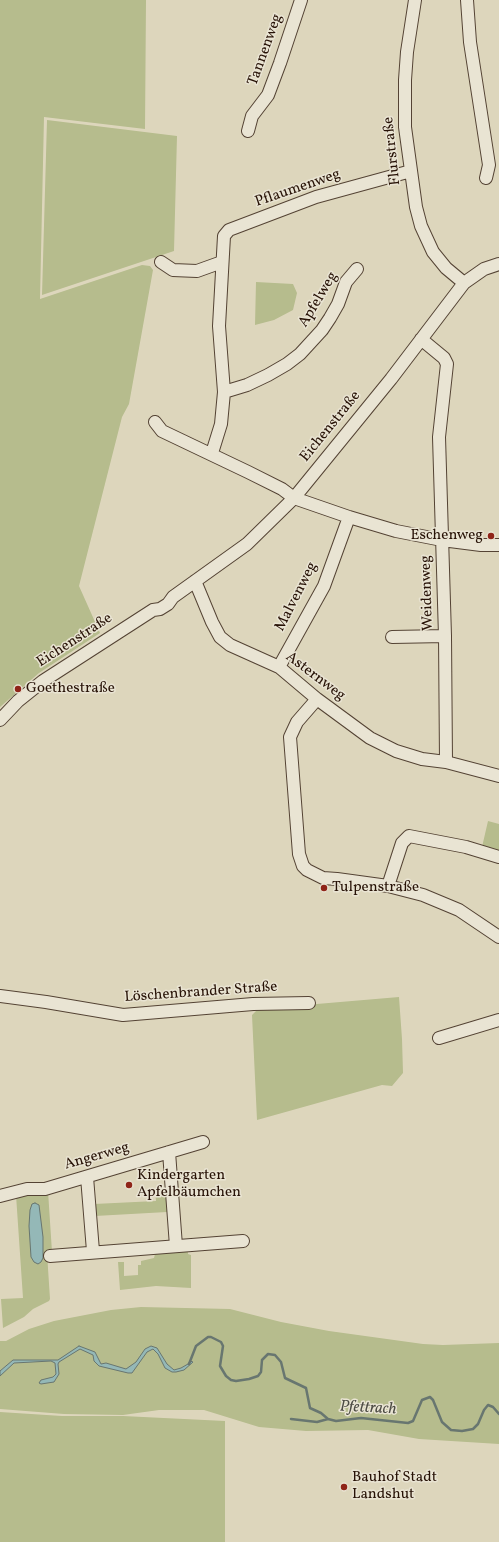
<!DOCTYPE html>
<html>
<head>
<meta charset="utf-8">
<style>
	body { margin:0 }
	canvas { display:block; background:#ddd6bc }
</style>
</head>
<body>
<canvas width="499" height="1542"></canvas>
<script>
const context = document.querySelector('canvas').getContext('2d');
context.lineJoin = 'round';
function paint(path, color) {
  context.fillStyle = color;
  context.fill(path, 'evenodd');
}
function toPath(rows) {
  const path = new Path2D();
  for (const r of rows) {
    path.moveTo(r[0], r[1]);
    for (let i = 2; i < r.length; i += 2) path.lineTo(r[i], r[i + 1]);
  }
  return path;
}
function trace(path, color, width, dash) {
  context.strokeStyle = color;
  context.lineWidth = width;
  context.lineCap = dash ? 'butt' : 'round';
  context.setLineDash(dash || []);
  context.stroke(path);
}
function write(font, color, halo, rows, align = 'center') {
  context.font = font + ' Vollkorn,serif';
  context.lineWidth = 3;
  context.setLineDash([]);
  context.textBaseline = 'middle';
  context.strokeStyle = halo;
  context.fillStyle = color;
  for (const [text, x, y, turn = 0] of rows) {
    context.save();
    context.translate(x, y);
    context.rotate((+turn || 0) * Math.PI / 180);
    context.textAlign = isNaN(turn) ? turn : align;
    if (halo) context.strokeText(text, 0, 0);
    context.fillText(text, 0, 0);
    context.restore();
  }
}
paint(toPath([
	[0,0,146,0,145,129,44,117,40,299,142,265,150,266,153,270,129,404,122,417,79,586,100,633,39,673,0,707],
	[47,120,177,136,174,251,42,295],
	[256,282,293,284,297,293,293,310,274,320,255,325],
	[488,821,499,824,499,852,482,847],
	[399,997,402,1039,403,1073,392,1086,382,1085,257,1120,252,1015,258,1009],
	[166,1188,167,1212,95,1216,94,1204,156,1201,155,1189],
	[48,1191,52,1252,47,1253,50,1299,49,1301,33,1309,24,1317,3,1328,1,1299,23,1298,16,1195,21,1193,30,1196],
	[188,1249,188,1254,191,1255,191,1288,156,1286,120,1290,118,1262,124,1262,124,1276,138,1275,138,1265,141,1265,141,1261,154,1258,155,1254,167,1254,167,1251],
	[141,1307,230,1309,281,1322,329,1331,423,1344,443,1345,499,1343,499,1444,419,1439,368,1430,306,1431,259,1427,204,1410,159,1410,123,1415,64,1414,0,1409,0,1341,6,1341,29,1329,54,1321,111,1310],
	[0,1412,62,1416,123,1416,225,1421,225,1542,0,1542]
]), '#b6bc8d');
const water = toPath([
	[35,1203,39,1205,43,1237,43,1258,41,1262,38,1264,34,1262,31,1257,29,1226,30,1210,32,1204,35,1203],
	[79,1346,95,1352,101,1364,106,1363,126,1369,136,1362,145,1349,151,1346,157,1348,167,1364,174,1370,181,1368,188,1364,190,1361,193,1362,184,1370,176,1372,172,1372,165,1368,158,1354,153,1349,147,1352,132,1373,128,1373,99,1366,94,1361,93,1355,80,1349,59,1362,58,1364,59,1374,54,1382,41,1384,39,1383,41,1380,53,1377,56,1374,55,1363,51,1361,14,1363,0,1376,0,1371,13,1360,58,1360,79,1346]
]);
paint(water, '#94b8b7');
trace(water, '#687670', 1);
trace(toPath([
	[189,1364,196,1346,208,1337,211,1337,221,1342,223,1346,220,1366,226,1376,231,1380,236,1381,249,1379,258,1376,261,1372,262,1360,268,1354,275,1355,281,1362,285,1378,306,1388,310,1408,321,1413,328,1419,336,1421,361,1418,408,1423,413,1421,422,1400,430,1397,433,1400,442,1422,451,1430,462,1431,473,1429,478,1424,484,1410,488,1405,493,1407,499,1414],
	[291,1419,317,1422,328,1419]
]), '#687670', 2.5);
const minor = toPath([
	[415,0,407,52,405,80,405,127,416,207,421,226,433,252,446,268,464,283],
	[467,0,470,42,489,165,486,178],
	[248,131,252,116,268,95,280,63,301,0],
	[161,262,173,270,197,271,222,262],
	[421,339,444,358,447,364,439,437,445,636,446,762],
	[224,392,247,385,268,375,287,364,300,354,322,330,330,318,338,304,346,282,357,269],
	[155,422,162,431,248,472,282,489,294,498,349,517,396,531,442,540,481,545,499,545],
	[212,453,221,424,224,392,219,326,224,236,229,230,316,197,411,171],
	[195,581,212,622,220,637,230,645,279,667,317,699,370,738,396,751,422,759,446,762,499,776],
	[392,637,445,636],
	[279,667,324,586,349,517],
	[317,699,297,722,290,737,299,854,303,866,307,870,323,878,337,879,388,886,423,895,459,910,499,937],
	[0,720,18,701,43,681,153,610,160,609,168,604,173,597,247,544,294,498,391,379,464,283,484,269,499,264],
	[388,886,402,843,409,836,466,847,499,857],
	[0,996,46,1002,123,1015,253,1004,309,1003],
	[439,1038,499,1020],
	[169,1152,176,1246],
	[87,1177,93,1251],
	[0,1196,27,1189,45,1189,203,1142],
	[50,1256,243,1241]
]);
trace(minor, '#544334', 14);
trace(minor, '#e9e4d3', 12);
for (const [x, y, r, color] of [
	[491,536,4,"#8f2418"],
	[18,689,4,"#8f2418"],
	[324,888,4,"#8f2418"],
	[129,1185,4,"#8f2418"],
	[344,1487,4,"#8f2418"]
]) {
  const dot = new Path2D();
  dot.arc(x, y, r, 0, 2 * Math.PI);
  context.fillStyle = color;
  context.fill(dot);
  trace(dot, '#e9e4d3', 1.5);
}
write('15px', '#271206', '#e9e4d3', [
	["Tannenweg",266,50,-70],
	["Flurstraße",393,151,-96],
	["Pflaumenweg",298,189,-19],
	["Apfelweg",319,300,-59],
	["Eichenstraße",331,427,-51],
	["Weidenweg",428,593,-92],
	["Malvenweg",297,597,-63],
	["Eichenstraße",75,641,-33],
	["Asternweg",315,677,37],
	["Löschenbrander Straße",201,993,-4],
	["Angerweg",97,1157,-16]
]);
write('15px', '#271206', '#e9e4d3', [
	["Eschenweg",483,536,"right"],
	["Goethestraße",26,689],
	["Tulpenstraße",332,888],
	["Kindergarten",137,1176],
	["Apfelbäumchen",137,1193],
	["Bauhof Stadt",352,1478],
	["Landshut",352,1495]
], 'left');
write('italic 16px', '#4d4c44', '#e9e4d3', [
	["Pfettrach",368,1409,3]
]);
</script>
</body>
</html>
